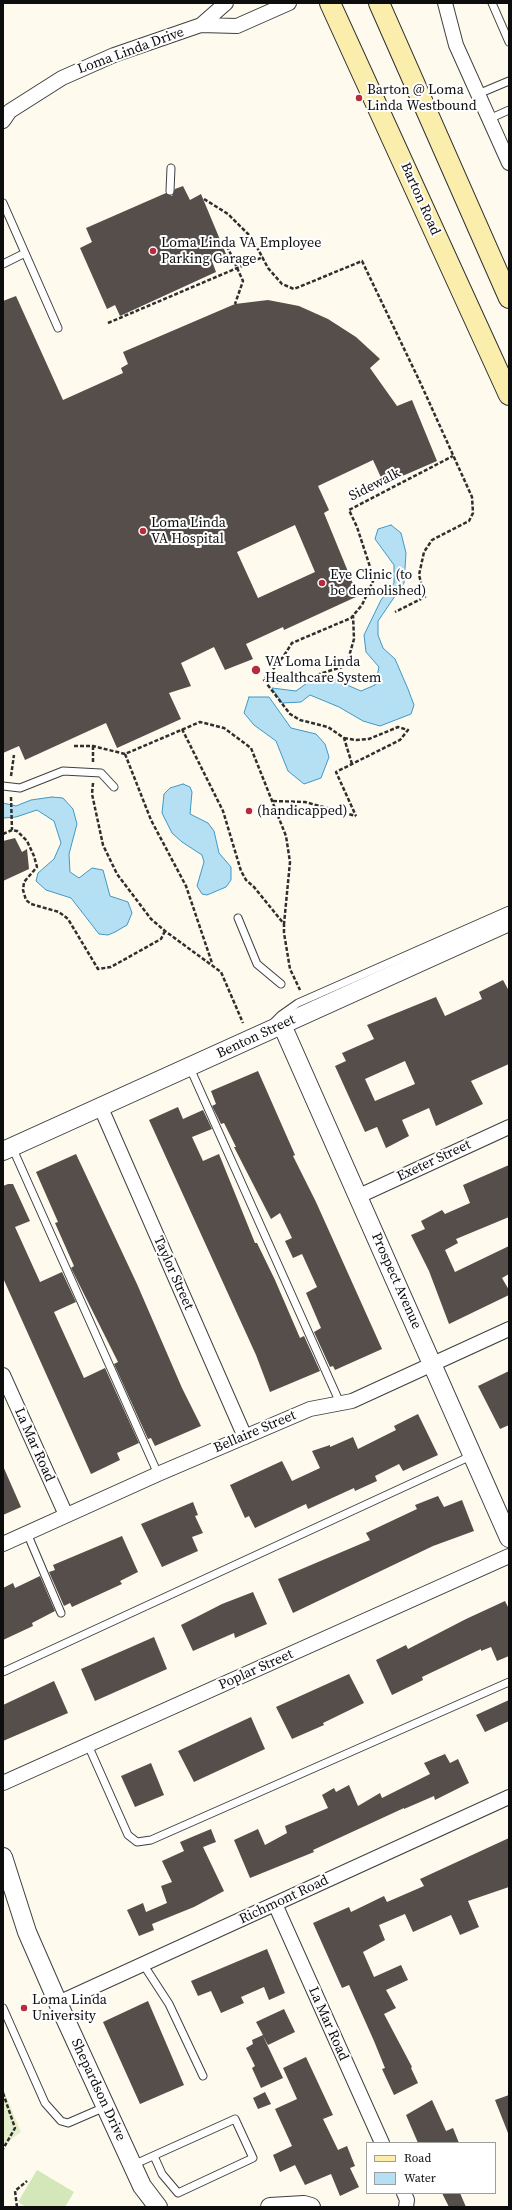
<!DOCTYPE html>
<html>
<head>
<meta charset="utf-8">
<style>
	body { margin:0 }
	#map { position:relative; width:512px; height:2210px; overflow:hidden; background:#fefaee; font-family:"Source Serif 4",serif }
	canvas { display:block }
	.frame { position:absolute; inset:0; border:4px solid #0d0d0d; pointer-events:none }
	.legend { position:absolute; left:366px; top:2142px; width:130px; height:52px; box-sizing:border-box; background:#fff; border:1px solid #9e9e9e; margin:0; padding:5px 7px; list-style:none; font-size:12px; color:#0d0d0d }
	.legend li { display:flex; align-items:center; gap:8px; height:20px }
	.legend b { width:20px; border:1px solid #9e9e9e }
</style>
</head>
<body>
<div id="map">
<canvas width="512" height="2210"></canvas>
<div class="frame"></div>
<ul class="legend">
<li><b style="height:5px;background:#fbeeac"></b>Road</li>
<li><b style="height:11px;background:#b5dff3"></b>Water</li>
</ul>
</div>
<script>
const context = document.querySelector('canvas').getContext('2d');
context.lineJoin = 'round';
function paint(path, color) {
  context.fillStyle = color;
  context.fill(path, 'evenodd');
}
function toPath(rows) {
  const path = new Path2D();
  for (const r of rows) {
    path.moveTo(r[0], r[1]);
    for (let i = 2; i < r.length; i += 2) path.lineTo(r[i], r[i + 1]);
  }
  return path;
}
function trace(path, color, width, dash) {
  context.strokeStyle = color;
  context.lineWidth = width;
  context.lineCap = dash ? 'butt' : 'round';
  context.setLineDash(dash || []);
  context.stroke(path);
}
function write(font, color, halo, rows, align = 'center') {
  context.font = font + ' "Source Serif 4",serif';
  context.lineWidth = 4;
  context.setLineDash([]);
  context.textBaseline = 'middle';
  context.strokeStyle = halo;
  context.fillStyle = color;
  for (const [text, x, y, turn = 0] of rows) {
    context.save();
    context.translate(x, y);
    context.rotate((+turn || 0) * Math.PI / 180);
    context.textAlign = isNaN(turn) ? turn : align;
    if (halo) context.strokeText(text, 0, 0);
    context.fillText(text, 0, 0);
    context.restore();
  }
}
paint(toPath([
	[37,2170,74,2192,65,2207,26,2207,18,2202]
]), '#d3e7b9');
paint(toPath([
	[3,2089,21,2132,3,2145]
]), '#e4eecb');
const water = toPath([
	[391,525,401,533,406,553,404,583,378,621,378,635,383,648,395,659,408,689,414,705,411,714,380,726,363,721,339,707,310,695,301,702,282,703,272,688,296,691,314,678,331,678,361,691,375,685,379,667,366,652,364,635,381,600,394,583,394,565,375,539,378,529,391,525],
	[249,697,269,697,291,728,316,734,325,744,329,757,321,778,304,784,288,771,276,741,254,725,244,713,249,697],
	[183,784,190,787,192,792,190,814,208,823,214,831,219,853,231,867,231,880,226,887,207,895,202,894,197,886,204,862,202,855,182,842,172,833,162,813,164,794,170,788,183,784],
	[52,797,63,798,73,809,77,824,69,854,70,872,79,878,92,868,103,870,110,896,128,902,132,913,127,925,115,932,108,935,99,934,71,898,46,890,36,881,38,873,54,859,61,843,54,821,37,810,16,817,3,818,3,803,16,806,31,800,52,797]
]);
paint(water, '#b5dff3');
trace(water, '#4098c6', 1);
paint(toPath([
	[183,186,190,200,201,194,226,254,212,261,216,272,120,316,115,305,107,309,80,248,92,242,86,228,166,193,172,196,175,189],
	[16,296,63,400,123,373,121,368,128,364,123,352,235,304,268,300,299,306,328,319,356,337,380,359,370,368,397,406,412,400,437,461,384,484,373,460,318,486,329,510,324,513,358,596,284,630,283,627,246,644,253,659,225,670,214,647,181,663,191,686,169,693,181,719,117,748,106,723,25,760,19,746,3,753,3,301],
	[295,525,315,572,258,598,237,552],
	[15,838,22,852,27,849,29,869,3,881,3,841],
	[503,980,509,991,509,1064,471,1081,483,1104,436,1126,429,1108,402,1120,409,1136,386,1148,377,1127,365,1132,335,1066,346,1061,342,1053,374,1039,367,1025,436,997,445,1016,482,999,479,992],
	[405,1061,415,1084,375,1101,365,1079],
	[258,1071,295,1155,293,1156,316,1202,382,1349,335,1370,333,1366,330,1367,314,1332,321,1328,306,1293,317,1287,302,1254,293,1258,285,1241,292,1238,280,1213,271,1219,234,1147,236,1147,224,1123,221,1124,212,1106,216,1104,211,1091],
	[178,1107,183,1119,203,1110,212,1129,192,1137,203,1161,219,1154,255,1243,257,1243,275,1280,300,1338,304,1336,320,1371,270,1392,256,1355,149,1120],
	[76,1154,137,1284,182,1388,201,1426,155,1446,151,1438,148,1439,114,1364,118,1362,71,1268,74,1266,55,1223,58,1222,36,1172],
	[509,1165,509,1217,456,1239,458,1243,445,1250,455,1272,509,1246,509,1274,502,1278,509,1290,509,1295,449,1324,429,1271,411,1235,425,1229,421,1221,442,1210,445,1214,470,1203,463,1185],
	[8,1184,13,1184,30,1221,15,1227,40,1282,62,1272,76,1302,54,1312,84,1378,105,1368,139,1443,117,1453,120,1460,91,1474,3,1278,3,1186],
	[509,1371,509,1425,500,1429,478,1386],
	[418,1414,438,1455,403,1471,399,1464,375,1476,377,1481,355,1491,354,1488,308,1509,306,1504,255,1528,249,1516,245,1518,230,1485,282,1461,292,1481,320,1468,312,1451,330,1445,330,1447,353,1437,358,1449,396,1430,394,1426],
	[3,1466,21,1507,3,1515],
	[438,1496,444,1507,462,1500,474,1531,433,1546,293,1613,278,1579,370,1540,366,1533,417,1509,415,1505],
	[193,1502,198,1515,195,1516,203,1533,192,1537,198,1551,162,1567,141,1524],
	[122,1536,138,1572,120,1581,122,1584,72,1607,70,1603,64,1606,49,1572,55,1570,53,1565],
	[40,1576,55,1611,32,1623,33,1626,3,1640,3,1588,13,1583,15,1588],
	[253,1592,267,1624,235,1638,234,1633,193,1651,181,1625,222,1604],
	[505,1601,509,1609,509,1656,497,1661,491,1647,481,1651,481,1649,422,1677,423,1680,392,1695,376,1660,406,1645,408,1649,466,1619],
	[154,1637,167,1669,95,1701,81,1669],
	[349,1674,364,1703,323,1723,324,1725,292,1739,276,1707],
	[54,1681,68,1713,3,1741,3,1705],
	[509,1700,509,1721,485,1732,476,1715],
	[251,1717,265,1749,194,1782,178,1751],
	[445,1754,450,1763,458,1759,469,1783,435,1800,434,1796,404,1809,404,1808,313,1850,314,1852,250,1878,234,1840,258,1829,265,1845,287,1833,285,1826,328,1808,322,1795,334,1788,336,1792,349,1785,358,1806,380,1793,382,1798,430,1774,424,1763],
	[151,1763,164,1795,135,1807,121,1776],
	[211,1829,216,1842,203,1847,224,1891,194,1907,152,1924,154,1930,139,1936,127,1910,143,1903,146,1912,167,1903,161,1886,172,1882,162,1861,184,1851,180,1842],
	[509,1838,509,1887,468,1901,479,1927,460,1935,451,1915,413,1932,405,1914,379,1925,385,1940,363,1952,374,1977,401,1965,408,1980,386,1990,396,2008,384,2014,412,2067,411,2068,418,2083,394,2095,382,2069,385,2068,374,2041,349,1985,342,1988,313,1923,349,1907,351,1912,384,1896,387,1902,424,1886,420,1879],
	[267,1949,285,1993,269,2000,264,1987,241,1997,244,2003,221,2013,211,1991,198,1996,191,1981],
	[148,2001,184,2085,140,2104,103,2022],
	[284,2009,295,2032,268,2045,263,2036,283,2078,261,2088,252,2068,255,2066,246,2048,253,2044,252,2040,263,2035,256,2022],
	[306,2057,333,2115,323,2119,338,2150,347,2146,355,2166,350,2168,359,2187,340,2196,331,2174,305,2185,295,2165,280,2172,273,2155,292,2146,275,2109,297,2099,283,2068],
	[265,2092,271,2104,258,2109,253,2098],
	[509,2095,509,2133,508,2133,495,2100],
	[432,2100,446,2131,453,2128,459,2143,418,2143,406,2115],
	[442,2193,460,2193,466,2207,449,2207]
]), '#554e4a');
const service = toPath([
	[492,3,509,42],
	[478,94,509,81],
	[489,119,509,110],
	[170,191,171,168],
	[3,203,58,328],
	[3,264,25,253],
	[3,786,20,788,63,771,101,773,114,787],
	[238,918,257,964,281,984],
	[274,1022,281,1015,298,1003,509,910],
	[190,1068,340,1403],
	[12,1147,158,1474],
	[27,1533,61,1613],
	[3,1672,471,1456],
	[88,1745,128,1835,137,1842,151,1840,509,1682],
	[143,1964,169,2004,203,2076],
	[3,2008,45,2103,61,2121,68,2123,105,2107],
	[133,2165,235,2119,253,2158,178,2193,162,2174,154,2156]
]);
const minor = toPath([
	[445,3,456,45,509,163],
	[201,25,226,3],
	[3,121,10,111,62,78,114,55,201,25,237,26,289,3],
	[101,1108,245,1437],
	[359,1196,509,1127],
	[3,1375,66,1515],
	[3,1544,158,1474,310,1409,352,1401,509,1329],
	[3,1783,509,1556],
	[275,1904,382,2143],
	[58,2003,509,1797],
	[404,2193,407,2200,406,2207]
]);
const tertiary = toPath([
	[282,1025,509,1538],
	[3,1151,509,922],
	[3,1857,27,1932,58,2003,142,2186,158,2207],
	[270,2207,304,2205,311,2207]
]);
const secondary = toPath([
	[330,3,509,395],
	[379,3,509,298]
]);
trace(service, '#404040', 9);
trace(minor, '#404040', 16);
trace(tertiary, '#404040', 20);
trace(secondary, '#2f2f2f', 22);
trace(toPath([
	[204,199,228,214,252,238,268,268,282,284,294,289,362,261,420,382,472,497,473,513,469,521,432,540,424,552,419,575,425,597,395,612],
	[227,246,243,281,235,304],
	[108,323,263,257],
	[264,680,274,683,316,675,342,667,348,660,354,639,353,615],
	[182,729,223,811,241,871,246,880,254,887,284,924,284,933,290,969,300,990],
	[344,738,356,740,369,739,398,727,408,730,400,740,336,772,356,816],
	[74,746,93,746,125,754,200,722,224,728,251,748,286,836,290,862,284,924],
	[125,754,151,820,186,886,212,963],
	[93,762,93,746],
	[352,764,344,738,328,727,300,720,290,714,264,680,283,657,292,643,351,618,362,605,374,579,357,527,349,510,453,456],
	[11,776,14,755],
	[93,783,92,794,103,845,117,874,151,919,165,931,221,972,243,1023],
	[11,797,12,830],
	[273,801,305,802,356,816],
	[3,834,12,830,17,831,27,841,34,856,37,867,24,882,23,890,26,900,31,904,59,912,68,919,98,969,111,967,161,939,165,931],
	[3,2093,15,2128,3,2149],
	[17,2207,15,2191,27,2181]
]), '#2f2f2f', 2.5, [4, 2]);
trace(service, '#fff', 7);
trace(minor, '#fff', 14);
trace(tertiary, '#fff', 18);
trace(secondary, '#fbeeac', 20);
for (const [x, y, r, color] of [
	[359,98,4,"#b62c3a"],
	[153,251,4,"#b62c3a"],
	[143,531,4,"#b62c3a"],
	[322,583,4,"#b62c3a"],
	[256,670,5,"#b62c3a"],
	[249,811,4,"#b62c3a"],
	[24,2008,4,"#b62c3a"]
]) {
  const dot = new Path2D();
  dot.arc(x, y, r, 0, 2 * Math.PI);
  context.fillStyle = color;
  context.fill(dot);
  trace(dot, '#fff', 1.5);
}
write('14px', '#0d0d0d', '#fff', [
	["Loma Linda Drive",131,51,-20],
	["Barton Road",420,199,66],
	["Sidewalk",375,485,-27],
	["Benton Street",256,1037,-25],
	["Exeter Street",434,1161,-25],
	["Taylor Street",173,1273,66],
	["Prospect Avenue",396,1281,66],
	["Bellaire Street",255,1432,-23],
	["La Mar Road",34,1445,66],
	["Poplar Street",256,1670,-24],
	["Richmont Road",284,1900,-25],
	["La Mar Road",328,2024,66],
	["Shepardson Drive",98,2090,65]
]);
write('14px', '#0d0d0d', '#fff', [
	["Barton @ Loma",367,90],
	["Linda Westbound",367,106],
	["Loma Linda VA Employee",161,243],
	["Parking Garage",161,259],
	["Loma Linda",151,523],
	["VA Hospital",151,539],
	["Eye Clinic (to",330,575],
	["be demolished)",330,591],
	["VA Loma Linda",265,662],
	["Healthcare System",265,678],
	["(handicapped)",257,811],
	["Loma Linda",32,2000],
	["University",32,2016]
], 'left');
</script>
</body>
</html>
